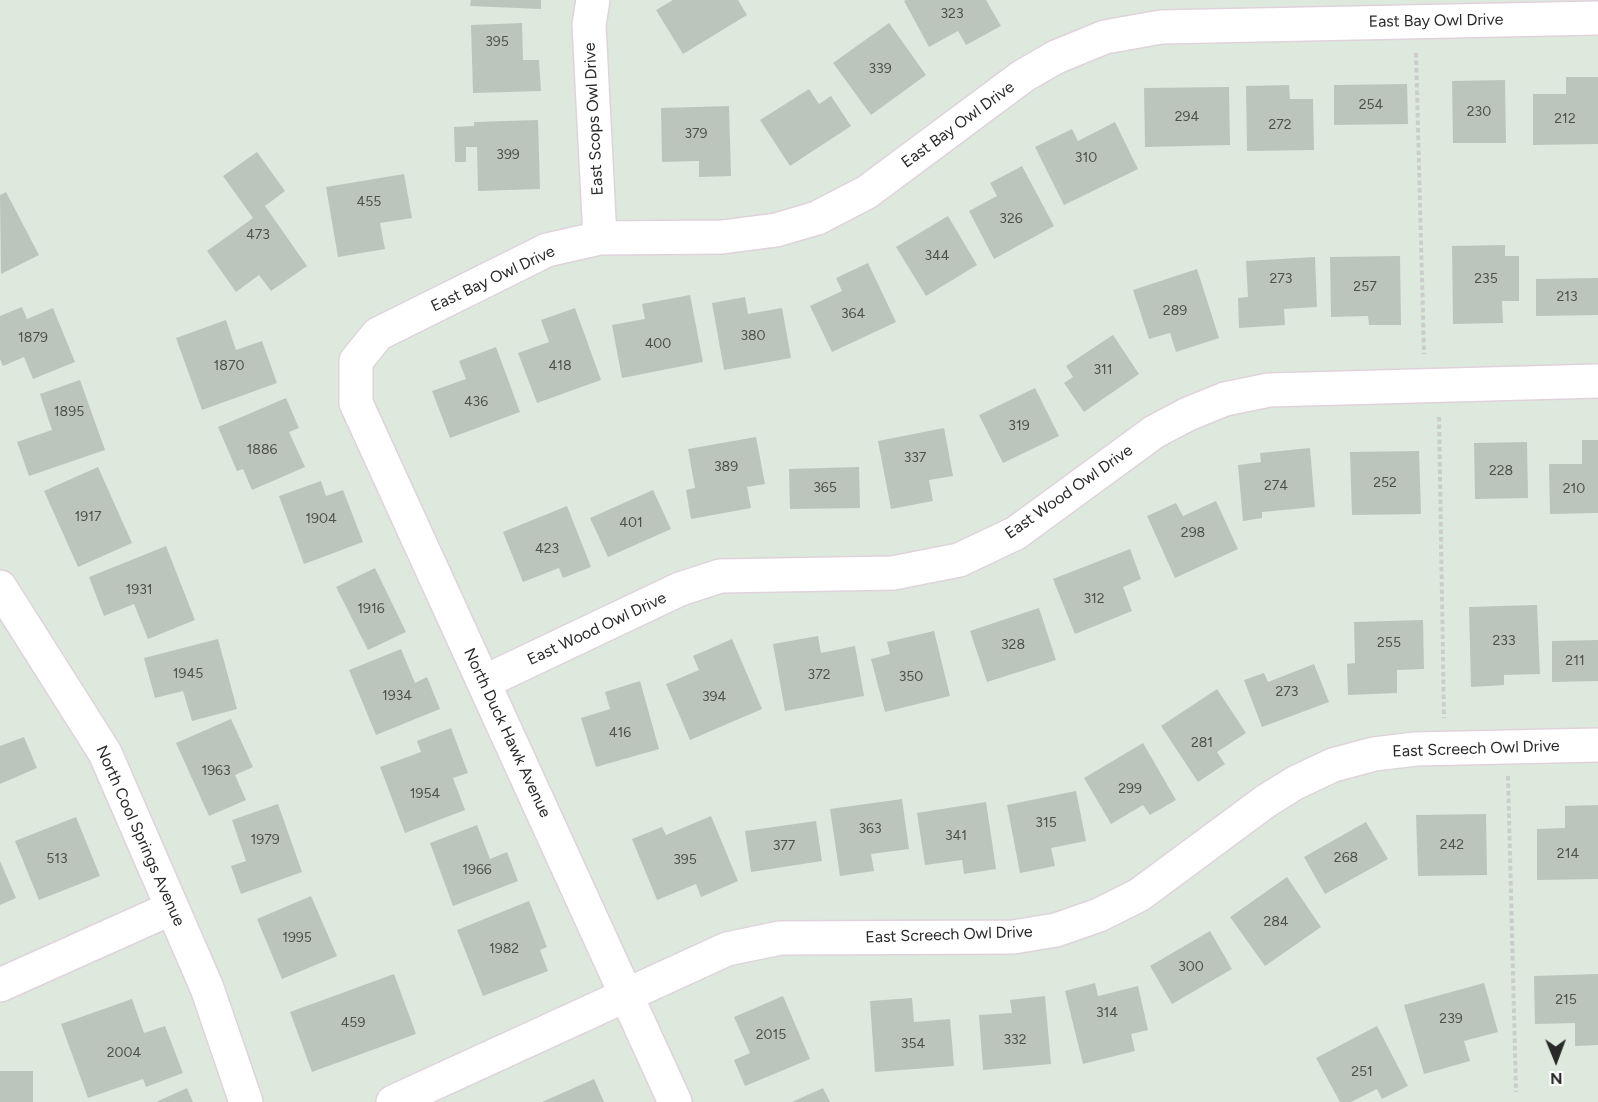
<!DOCTYPE html>
<html>
<head>
<meta charset="utf-8">
<style>
	body { margin:0 }
	#map { position:relative; width:1598px; height:1102px; overflow:hidden; background:#dde9dc; font-family:Figtree,sans-serif }
	canvas { display:block }
	.north { position:absolute; left:1526px; top:1030px; width:60px; height:60px; -webkit-text-stroke:4px #fff; paint-order:stroke; rotate:179deg; font-size:16px; font-weight:700; line-height:24px; text-align:center; color:#292929 }
	.north::after { content:''; display:block; margin:auto; width:21px; height:27px; background:#292929; clip-path:polygon(50% 0,100% 100%,50% 72%,0 100%) }
</style>
</head>
<body>
<div id="map">
<canvas width="1598" height="1102"></canvas>
<div class="north">N</div>
</div>
<script>
const context = document.querySelector('canvas').getContext('2d');
context.lineJoin = 'round';
function paint(path, color) {
  context.fillStyle = color;
  context.fill(path, 'evenodd');
}
function toPath(rows) {
  const path = new Path2D();
  for (const r of rows) {
    path.moveTo(r[0], r[1]);
    for (let i = 2; i < r.length; i += 2) path.lineTo(r[i], r[i + 1]);
  }
  return path;
}
function trace(path, color, width, dash) {
  context.strokeStyle = color;
  context.lineWidth = width;
  context.lineCap = dash ? 'butt' : 'round';
  context.setLineDash(dash || []);
  context.stroke(path);
}
function write(font, color, halo, rows, align = 'center') {
  context.font = font + ' Figtree,sans-serif';
  context.lineWidth = 6;
  context.setLineDash([]);
  context.textBaseline = 'middle';
  context.strokeStyle = halo;
  context.fillStyle = color;
  for (const [text, x, y, turn = 0] of rows) {
    context.save();
    context.translate(x, y);
    context.rotate((+turn || 0) * Math.PI / 180);
    context.textAlign = isNaN(turn) ? turn : align;
    if (halo) context.strokeText(text, 0, 0);
    context.fillText(text, 0, 0);
    context.restore();
  }
}
paint(toPath([
	[471,0,541,0,541,9,470,6],
	[673,0,738,0,747,15,683,54,656,10],
	[906,0,986,0,1001,26,966,45,958,31,929,47,904,1],
	[522,23,523,60,539,60,541,91,473,93,471,25],
	[889,23,926,75,871,115,833,63],
	[1566,77,1598,77,1598,144,1533,145,1533,94,1566,94],
	[1505,80,1506,143,1453,143,1452,81],
	[1407,84,1408,124,1334,125,1334,85],
	[1289,85,1290,99,1313,99,1314,150,1247,151,1246,86],
	[1229,87,1230,145,1145,147,1144,88],
	[809,89,819,104,831,96,851,126,790,166,760,120],
	[729,106,731,176,699,177,699,161,662,162,661,108],
	[538,120,540,189,478,191,477,147,466,147,466,162,455,162,454,127,474,126,474,122],
	[1115,122,1138,169,1064,205,1035,147,1072,129,1078,141],
	[257,152,285,191,265,206,307,266,271,291,259,275,236,292,207,251,253,218,223,176],
	[1022,166,1054,226,994,259,969,211,997,196,990,183],
	[404,174,412,218,380,223,385,249,338,257,326,187],
	[6,192,39,255,1,274,0,195],
	[948,216,977,265,926,296,896,247],
	[1505,245,1505,256,1519,256,1519,301,1502,301,1503,323,1453,324,1452,246],
	[1400,256,1401,325,1369,325,1368,316,1331,317,1330,257],
	[1315,257,1317,307,1284,309,1285,325,1239,328,1238,298,1248,297,1246,261],
	[868,263,896,322,832,352,810,306,842,291,836,278],
	[1197,269,1219,338,1176,352,1170,333,1149,339,1133,290],
	[1598,278,1598,315,1536,316,1536,279],
	[690,295,703,362,622,378,612,325,645,319,642,304],
	[745,297,748,314,782,308,791,358,724,370,712,303],
	[22,307,27,319,53,308,75,362,33,379,24,357,3,366,0,359,0,316],
	[575,308,601,380,537,403,518,353,549,342,541,320],
	[226,320,236,350,262,341,277,383,202,410,176,338],
	[1113,335,1139,374,1084,412,1064,383,1073,377,1066,366],
	[496,347,520,412,450,438,432,391,466,379,459,361],
	[80,380,105,450,29,476,17,442,52,430,40,394],
	[1035,388,1059,436,1003,463,979,415],
	[286,398,299,428,289,432,305,467,252,490,243,469,237,471,218,427],
	[944,428,953,476,929,480,933,501,891,509,878,441],
	[756,437,765,484,747,487,751,508,691,519,686,490,695,488,688,449],
	[1582,440,1598,440,1598,513,1550,514,1549,464,1582,464],
	[1527,442,1528,498,1475,499,1474,443],
	[1310,448,1315,507,1262,512,1262,518,1243,521,1238,465,1261,462,1260,453],
	[1419,451,1421,514,1352,515,1350,452],
	[98,467,132,543,78,567,44,491],
	[859,467,860,508,790,509,789,469],
	[321,481,326,496,343,490,363,542,304,564,279,496],
	[653,490,671,529,608,557,590,518],
	[1216,501,1238,549,1175,578,1147,516,1176,503,1183,516],
	[567,506,591,567,563,578,559,568,523,582,503,532],
	[166,546,195,620,148,639,134,604,104,616,89,577],
	[1130,549,1141,579,1123,587,1132,611,1075,634,1053,579],
	[375,568,406,632,368,650,336,587],
	[1537,605,1540,674,1504,675,1504,685,1471,687,1469,607],
	[1039,608,1056,660,987,682,970,631],
	[1423,620,1424,669,1397,670,1397,693,1348,695,1347,664,1355,663,1354,622],
	[934,631,950,696,885,712,871,659,890,654,887,642],
	[818,636,821,653,855,646,864,696,785,711,773,644],
	[218,639,237,709,192,721,183,691,155,698,144,658],
	[732,639,762,709,690,740,666,684,699,670,693,656],
	[1598,640,1598,681,1552,682,1552,641],
	[401,649,415,683,427,677,440,709,376,735,349,670],
	[1314,664,1329,702,1262,727,1244,680,1264,673,1268,682],
	[640,681,659,749,596,767,581,718,610,709,605,692],
	[1217,689,1246,733,1217,752,1225,764,1198,782,1161,726],
	[231,719,253,767,235,775,246,800,209,816,176,743],
	[451,728,468,773,453,778,465,810,405,833,380,767,421,752,417,741],
	[24,737,37,768,0,784,0,746],
	[1143,743,1176,800,1150,815,1143,805,1111,824,1084,778],
	[1076,791,1086,841,1051,848,1055,866,1020,873,1007,805],
	[902,799,909,849,871,854,874,871,840,876,830,809],
	[986,802,996,869,964,874,962,860,925,865,917,813],
	[278,804,302,872,241,894,231,866,246,861,232,820],
	[1598,805,1598,879,1537,880,1537,829,1565,828,1565,806],
	[1486,814,1487,875,1418,876,1416,815],
	[711,816,738,881,701,897,696,884,657,900,632,839,662,827,666,835],
	[76,817,100,876,39,900,15,841],
	[816,821,822,861,751,872,745,831],
	[1366,822,1388,859,1325,894,1304,857],
	[477,825,490,859,507,852,518,881,453,906,430,843],
	[0,861,16,898,0,905],
	[1287,877,1321,927,1265,966,1230,917],
	[311,896,337,956,282,979,257,919],
	[529,901,547,947,540,950,548,971,483,996,457,930],
	[1210,931,1232,969,1172,1004,1150,966],
	[394,974,416,1034,312,1072,290,1012],
	[1598,974,1598,1045,1575,1046,1575,1023,1535,1024,1534,976],
	[1095,983,1098,996,1138,986,1148,1030,1131,1034,1135,1051,1083,1064,1065,991],
	[1484,983,1498,1032,1464,1041,1470,1061,1424,1074,1404,1005],
	[783,996,810,1059,745,1086,734,1060,750,1053,734,1017],
	[1045,996,1051,1064,983,1070,979,1015,1012,1013,1010,1000],
	[912,998,914,1022,950,1019,954,1066,875,1072,870,1001],
	[132,999,144,1033,165,1026,183,1073,146,1087,143,1079,88,1098,61,1024],
	[1377,1026,1408,1086,1382,1099,1377,1089,1351,1102,1340,1102,1316,1058],
	[0,1071,33,1071,33,1102,0,1102],
	[594,1079,604,1102,542,1102],
	[187,1088,193,1102,156,1102],
	[823,1088,830,1102,792,1102]
]), '#bcc5bc');
const minor = toPath([
	[593,0,589,25,600,238],
	[0,587,105,753,207,988,246,1102],
	[484,682,680,589,720,576,893,573,959,560,1016,533,1154,432,1188,414,1225,399,1269,390,1598,381],
	[0,985,172,908],
	[393,1102,727,949,780,938,1013,937,1056,930,1099,915,1139,895,1266,801,1295,783,1333,765,1374,754,1416,749,1598,745],
	[675,1102,356,403,356,361,378,334,547,250,600,238,722,237,776,230,817,218,867,192,1023,76,1056,57,1105,37,1161,27,1598,18]
]);
trace(minor, '#e0d2dd', 36);
trace(toPath([
	[1416,53,1424,354],
	[1439,417,1444,718],
	[1508,776,1516,1092]
]), '#ccc', 4, [4.5, 3]);
trace(minor, '#fff', 33);
write('14px', '#4e504e', null, [
	["323",952,14],
	["395",497,42],
	["339",880,69],
	["254",1371,105],
	["230",1479,112],
	["294",1187,117],
	["212",1565,119],
	["272",1280,125],
	["379",696,134],
	["399",508,155],
	["310",1086,158],
	["455",369,202],
	["326",1011,219],
	["473",258,235],
	["344",937,256],
	["273",1281,279],
	["235",1486,279],
	["257",1365,287],
	["213",1567,297],
	["289",1175,311],
	["364",853,314],
	["380",753,336],
	["1879",33,338],
	["400",658,344],
	["1870",229,366],
	["418",560,366],
	["311",1103,370],
	["436",476,402],
	["1895",69,412],
	["319",1019,426],
	["1886",262,450],
	["337",915,458],
	["389",726,467],
	["228",1501,471],
	["252",1385,483],
	["274",1276,486],
	["365",825,488],
	["210",1574,489],
	["1917",88,517],
	["1904",321,519],
	["401",631,523],
	["298",1193,533],
	["423",547,549],
	["1931",139,590],
	["312",1094,599],
	["1916",371,609],
	["233",1504,641],
	["255",1389,643],
	["328",1013,645],
	["211",1575,661],
	["1945",188,674],
	["372",819,675],
	["350",911,677],
	["273",1287,692],
	["1934",397,696],
	["394",714,697],
	["416",620,733],
	["281",1202,743],
	["1963",216,771],
	["299",1130,789],
	["1954",425,794],
	["315",1046,823],
	["363",870,829],
	["341",956,836],
	["1979",265,840],
	["242",1452,845],
	["377",784,846],
	["214",1568,854],
	["268",1346,858],
	["513",57,859],
	["395",685,860],
	["1966",477,870],
	["284",1276,922],
	["1995",297,938],
	["1982",504,949],
	["300",1191,967],
	["215",1566,1000],
	["314",1107,1013],
	["239",1451,1019],
	["459",353,1023],
	["2015",771,1035],
	["332",1015,1040],
	["354",913,1044],
	["2004",124,1053],
	["251",1362,1072]
]);
write('16px', '#292929', '#fff', [
	["East Bay Owl Drive",1436,21,-1],
	["East Scops Owl Drive",594,119,-93],
	["East Bay Owl Drive",958,125,-36],
	["East Bay Owl Drive",493,279,-25],
	["East Wood Owl Drive",1069,492,-35],
	["East Wood Owl Drive",597,629,-25],
	["North Duck Hawk Avenue",507,733,65],
	["East Screech Owl Drive",1476,749,-2],
	["North Cool Springs Avenue",140,836,66],
	["East Screech Owl Drive",949,935,-2]
]);
</script>
</body>
</html>
